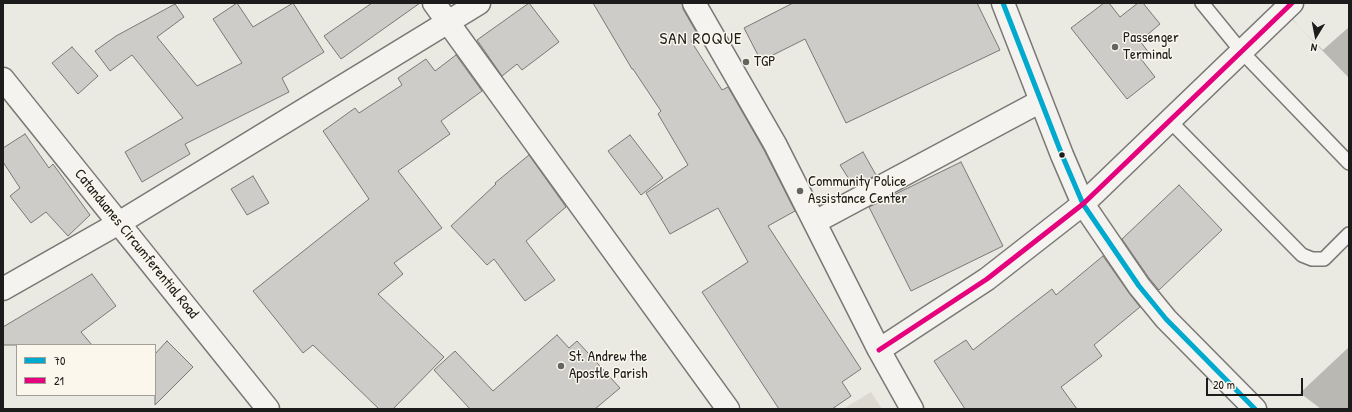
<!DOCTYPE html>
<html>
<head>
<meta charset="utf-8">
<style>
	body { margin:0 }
	#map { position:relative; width:1352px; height:412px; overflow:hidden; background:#eae9e2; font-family:"Patrick Hand",sans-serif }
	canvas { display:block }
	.frame { position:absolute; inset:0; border:4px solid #1c1c1c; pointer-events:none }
	.legend { position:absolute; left:16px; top:344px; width:140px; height:52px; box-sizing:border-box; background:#fbf7ec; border:1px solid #a29f99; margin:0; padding:5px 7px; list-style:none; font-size:12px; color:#1c1c1c }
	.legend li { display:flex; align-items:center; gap:8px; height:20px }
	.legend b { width:20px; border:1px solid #a29f99 }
	.north { position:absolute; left:1296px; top:16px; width:40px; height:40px; -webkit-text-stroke:3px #fbf7ec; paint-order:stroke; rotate:190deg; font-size:11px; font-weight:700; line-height:16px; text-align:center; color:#1c1c1c }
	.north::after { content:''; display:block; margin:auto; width:14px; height:18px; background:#1c1c1c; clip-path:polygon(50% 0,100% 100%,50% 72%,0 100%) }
	.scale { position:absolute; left:1206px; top:378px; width:97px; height:18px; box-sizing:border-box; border:2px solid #1c1c1c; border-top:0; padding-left:5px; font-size:12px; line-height:14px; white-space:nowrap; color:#1c1c1c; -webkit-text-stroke:3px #fbf7ec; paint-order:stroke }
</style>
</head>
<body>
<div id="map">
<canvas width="1352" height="412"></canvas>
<div class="frame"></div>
<ul class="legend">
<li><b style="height:5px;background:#00a9ce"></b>70</li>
<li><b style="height:5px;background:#e5007d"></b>21</li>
</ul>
<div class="north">N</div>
<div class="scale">20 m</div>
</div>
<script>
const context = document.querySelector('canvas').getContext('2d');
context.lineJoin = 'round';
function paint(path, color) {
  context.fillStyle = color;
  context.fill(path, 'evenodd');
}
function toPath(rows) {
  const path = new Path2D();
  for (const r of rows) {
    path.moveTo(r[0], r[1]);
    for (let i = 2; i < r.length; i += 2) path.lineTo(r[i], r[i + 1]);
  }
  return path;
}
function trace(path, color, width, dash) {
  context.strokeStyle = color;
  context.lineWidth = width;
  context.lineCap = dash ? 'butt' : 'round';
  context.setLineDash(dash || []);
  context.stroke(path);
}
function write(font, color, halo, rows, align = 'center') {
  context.font = font + ' "Patrick Hand",sans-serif';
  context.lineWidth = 3;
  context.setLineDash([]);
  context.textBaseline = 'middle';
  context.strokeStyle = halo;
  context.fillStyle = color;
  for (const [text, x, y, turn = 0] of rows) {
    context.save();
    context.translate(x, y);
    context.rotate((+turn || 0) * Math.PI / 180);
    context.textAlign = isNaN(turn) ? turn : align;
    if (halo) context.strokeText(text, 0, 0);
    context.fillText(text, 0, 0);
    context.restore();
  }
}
paint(toPath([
	[871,392,882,409,843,409]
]), '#dbd9d0');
paint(toPath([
	[1349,3,1349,78,1284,11],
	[1349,347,1349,409,1321,409,1300,393]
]), '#bab8b2');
paint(toPath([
	[1278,3,1349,3,1349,27,1323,50,1302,30]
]), '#eae9e2');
const building = toPath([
	[237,3,253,27,293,3,324,52,282,78,289,92,185,144,190,154,142,182,125,152,183,118,132,55,110,71,95,51,116,36,175,4,184,17,157,37,197,86,242,63,213,19,237,3],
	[372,3,420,3,341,59,324,36,372,3],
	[529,3,559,42,522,70,517,64,502,76,477,40,529,3],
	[593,3,682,3,683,9,699,37,691,41,722,90,728,87,764,150,795,211,768,226,861,369,842,382,851,396,832,409,779,409,702,292,748,262,718,208,670,234,646,193,688,165,658,114,661,111,633,69,632,69,593,3],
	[793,3,977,3,1000,50,846,123,805,39,761,61,744,28,793,3],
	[1104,3,1109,3,1120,17,1138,3,1143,3,1160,24,1140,41,1149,53,1141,59,1155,77,1127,99,1071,28,1104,3],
	[72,47,98,76,78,94,52,63,72,47],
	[456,55,482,91,441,121,450,134,398,171,442,228,394,263,403,274,378,294,444,357,393,409,379,409,313,345,303,353,253,291,369,199,323,131,355,108,359,113,402,85,398,78,426,59,435,71,456,55],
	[25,134,49,168,53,164,90,215,68,236,46,212,31,223,10,196,20,188,3,162,3,148,25,134],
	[630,135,663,178,641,195,608,151,630,135],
	[863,152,876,175,854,187,840,165,863,152],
	[529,155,566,207,526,241,555,280,525,301,494,259,487,265,451,226,496,184,495,183,529,155],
	[961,162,1003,246,911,291,869,207,961,162],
	[253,176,269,203,247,215,231,189,253,176],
	[1179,185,1222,230,1159,290,1149,278,1122,239,1179,185],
	[1103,256,1129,293,1140,307,1094,345,1102,356,1061,387,1077,409,965,409,934,361,966,340,973,350,1052,289,1056,295,1103,256],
	[92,274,116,306,81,332,92,345,3,345,3,327,92,274],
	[557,335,569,348,577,341,620,388,595,409,470,409,434,370,455,351,493,391,557,335],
	[167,341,193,367,155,405,155,354,167,341]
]);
paint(building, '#cdccc8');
trace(building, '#797875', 1);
const service = toPath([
	[1202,3,1242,52,1349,163],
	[1170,121,1302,255,1312,259,1324,259,1349,234]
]);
const minor = toPath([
	[434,3,728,409],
	[1003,3,1062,155,1083,204,1139,286,1166,319,1255,409],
	[815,222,1041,101],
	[3,289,119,223,479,3]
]);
const primary = toPath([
	[694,3,775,144,879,350,912,409],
	[3,79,268,409],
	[879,350,987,279,1083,204,1292,3]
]);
trace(service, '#797875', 16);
trace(minor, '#797875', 25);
trace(primary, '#797875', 25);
trace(service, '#f4f3ef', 13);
trace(minor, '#f4f3ef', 22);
trace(primary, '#f4f3ef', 22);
trace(toPath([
	[1003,3,1062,155,1083,204,1139,286,1166,319,1255,409]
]), '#00a9ce', 5);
trace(toPath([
	[879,350,987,279,1083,204,1292,3]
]), '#e5007d', 5);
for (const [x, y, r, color] of [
	[1115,47,4,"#646461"],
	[746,62,4,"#646461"],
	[1062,155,3.5,"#1c1c1c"],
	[800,191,4,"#646461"],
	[561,366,4,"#646461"]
]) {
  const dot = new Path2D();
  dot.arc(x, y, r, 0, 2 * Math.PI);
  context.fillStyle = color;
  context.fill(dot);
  trace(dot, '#fbf7ec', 1.5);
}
write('15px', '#1c1c1c', '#fbf7ec', [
	["Passenger",1123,38],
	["Terminal",1123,55],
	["TGP",754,62],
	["Community Police",808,182],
	["Assistance Center",808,199],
	["St. Andrew the",569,357],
	["Apostle Parish",569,374]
], 'left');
write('15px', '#1c1c1c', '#fbf7ec', [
	["Catanduanes Circumferential Road",136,244,51]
]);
context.letterSpacing = '1px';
write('17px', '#1c1c1c', '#fbf7ec', [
	["SAN ROQUE",701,39]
]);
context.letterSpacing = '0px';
</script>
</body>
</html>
